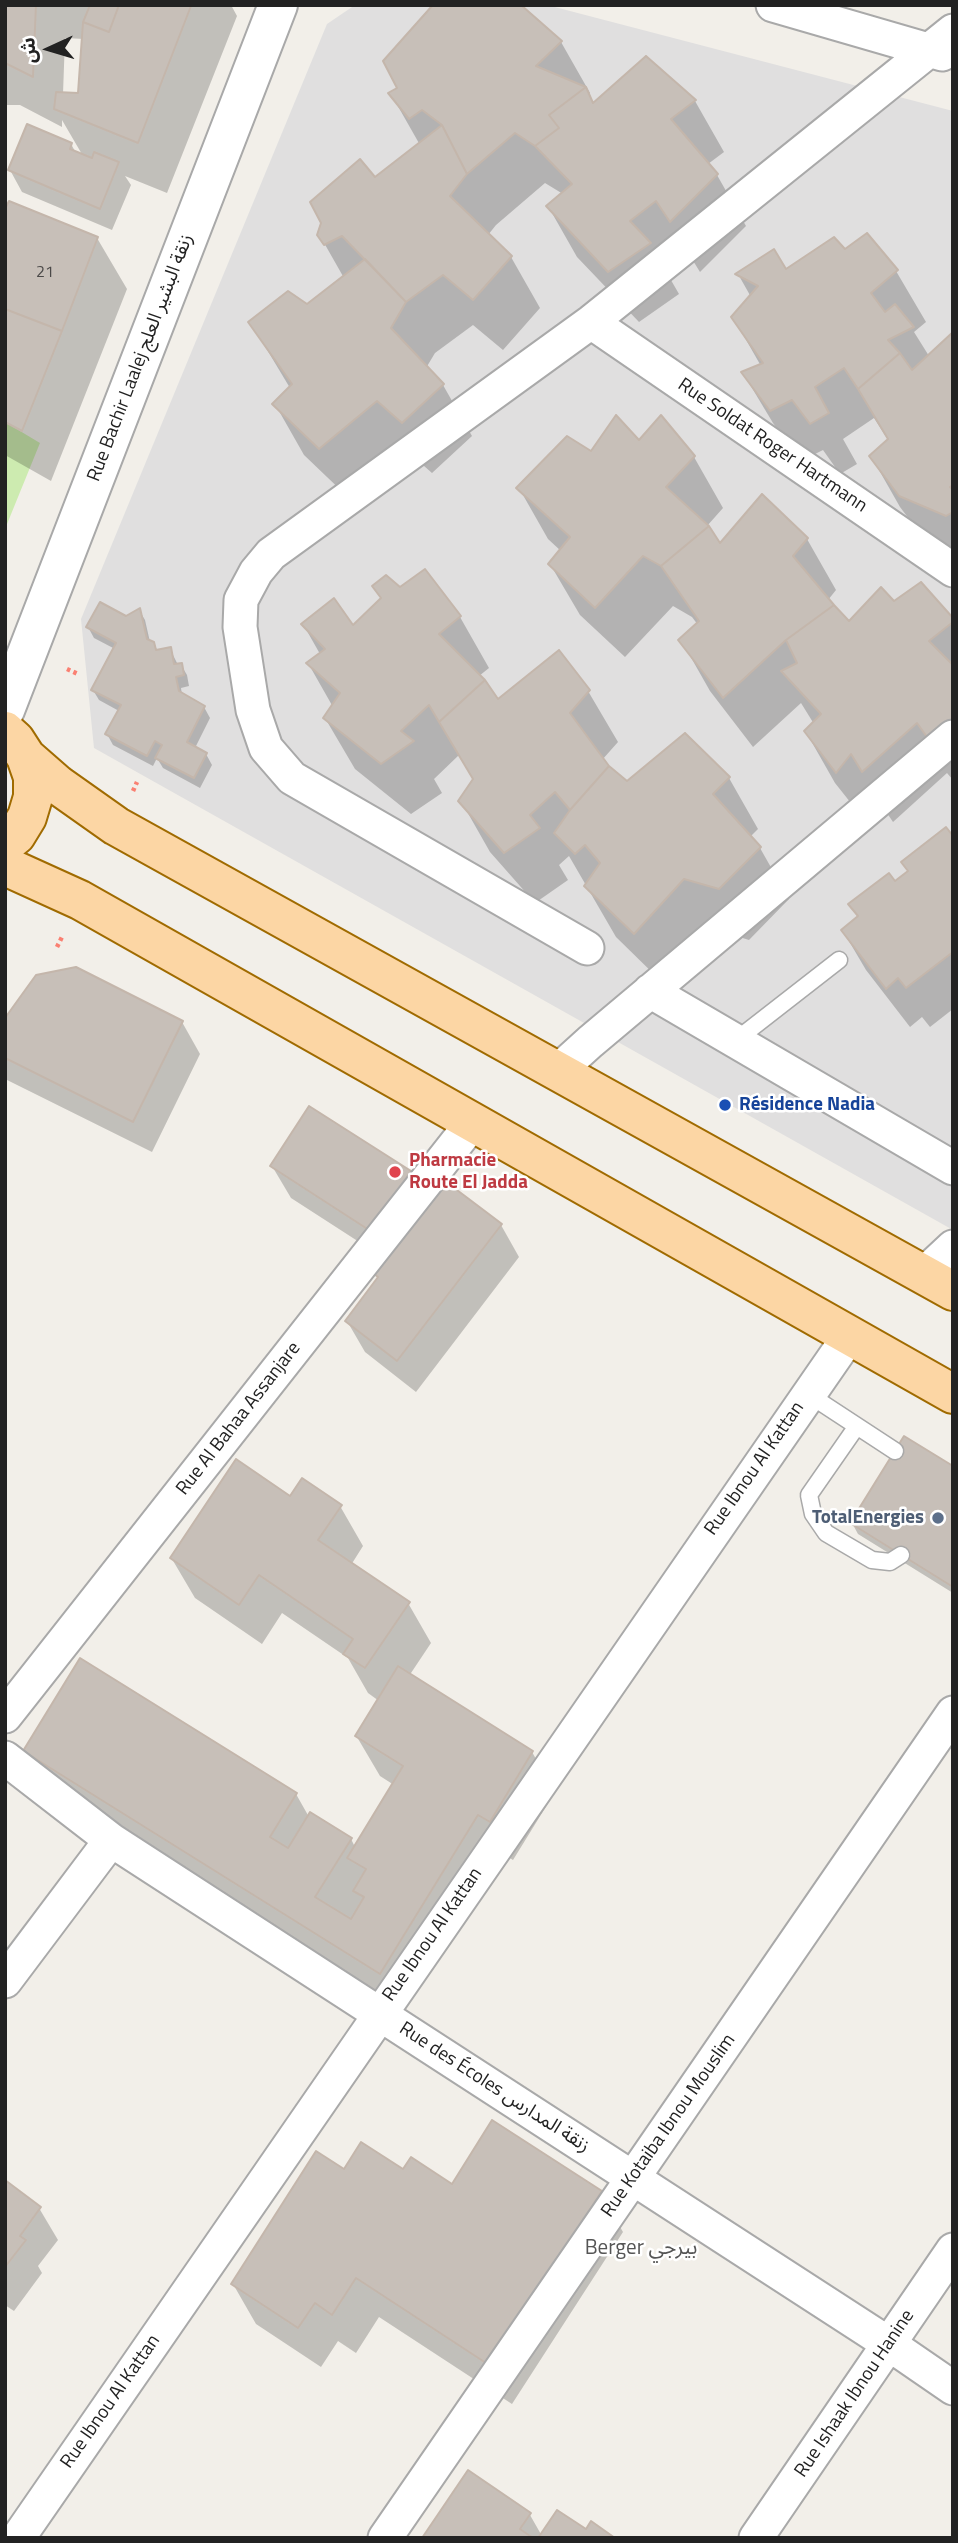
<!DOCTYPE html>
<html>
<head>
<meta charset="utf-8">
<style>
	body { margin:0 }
	#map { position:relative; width:958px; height:2543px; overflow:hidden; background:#f2efe9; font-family:"Titillium Web","Noto Sans Arabic",sans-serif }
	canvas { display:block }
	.frame { position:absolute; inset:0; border:7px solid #222; pointer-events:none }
	.north { position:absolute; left:14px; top:14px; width:70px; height:70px; -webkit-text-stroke:5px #fff; paint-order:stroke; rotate:266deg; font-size:19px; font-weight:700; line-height:28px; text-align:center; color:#222 }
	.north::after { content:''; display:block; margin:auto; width:24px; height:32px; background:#222; clip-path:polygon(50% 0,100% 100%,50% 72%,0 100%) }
</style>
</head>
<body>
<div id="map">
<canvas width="958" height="2543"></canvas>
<div class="frame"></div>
<div class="north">ش</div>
</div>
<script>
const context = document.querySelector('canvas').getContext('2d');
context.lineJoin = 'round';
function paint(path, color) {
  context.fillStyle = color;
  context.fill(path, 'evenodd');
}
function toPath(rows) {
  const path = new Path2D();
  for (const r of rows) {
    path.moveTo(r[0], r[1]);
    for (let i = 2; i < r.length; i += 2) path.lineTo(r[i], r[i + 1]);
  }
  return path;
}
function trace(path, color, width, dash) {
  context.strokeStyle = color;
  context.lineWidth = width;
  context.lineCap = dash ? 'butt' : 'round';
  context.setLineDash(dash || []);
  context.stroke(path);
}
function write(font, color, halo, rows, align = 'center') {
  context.font = font + ' "Titillium Web","Noto Sans Arabic",sans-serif';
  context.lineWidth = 5;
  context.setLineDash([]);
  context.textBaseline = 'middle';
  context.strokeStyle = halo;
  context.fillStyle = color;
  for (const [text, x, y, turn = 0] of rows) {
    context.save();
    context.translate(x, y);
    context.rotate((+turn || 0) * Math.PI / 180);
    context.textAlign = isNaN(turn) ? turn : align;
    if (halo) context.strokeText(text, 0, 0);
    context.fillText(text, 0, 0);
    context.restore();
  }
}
paint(toPath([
	[355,5,547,5,953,111,953,1230,94,748,81,619,327,24]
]), '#e0dfdf');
paint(toPath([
	[5,422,40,443,5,529]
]), '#cdebb0');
paint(toPath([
	[5,5,231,5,237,16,167,193,125,176,131,185,112,230,22,192,10,170,71,144,76,153,83,156,62,120,62,127,20,105,7,105,5,126],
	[65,38,84,39,80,95,63,94],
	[461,5,518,5,561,42,590,93,588,95,594,105,646,59,695,101,724,152,708,164,717,175,746,226,700,272,687,251,664,268,679,294,639,322,577,257,548,206,563,194,545,183,496,225,488,235,511,257,540,308,503,350,473,325,435,353,426,368,443,385,472,436,432,473,407,451,350,499,304,455,275,404,290,388,251,323,308,306,344,278,319,234,375,180,420,145,391,94,400,89,433,7],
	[5,213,97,238,127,289,51,481,5,455],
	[844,251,896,271,926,322,914,332,929,356,953,334,953,556,930,547,900,507,871,456,888,440,874,418,843,439,857,464,840,474,823,450,801,461,773,423,743,373,761,366,733,317,751,297,738,274,786,271],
	[661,418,694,457,723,508,707,526,720,545,807,539,836,590,828,600,849,624,894,603,953,620,953,780,947,773,893,822,881,804,866,822,835,783,806,732,814,724,801,703,753,747,710,691,681,640,698,625,692,617,673,606,625,657,580,615,550,564,561,551,548,539,519,488,591,453,639,443],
	[374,586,400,589,460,617,489,668,479,676,498,702,588,691,618,742,602,760,627,783,729,778,758,829,750,837,760,848,789,899,749,940,714,929,664,984,616,937,569,856,559,865,568,880,535,903,490,852,461,801,474,780,459,755,434,779,442,793,411,814,355,769,325,718,333,707,308,663,320,654,303,624,352,627,382,599],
	[139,610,145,620,150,642,157,651,170,649,178,665,181,665,187,675,189,686,181,688,182,695,204,707,210,718,195,748,206,754,212,765,200,788,163,768,157,758,153,766,113,745,107,734,119,711,99,700,93,690,115,649,94,638,88,627,126,618],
	[953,839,953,1009,930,1027,922,1017,910,1027,866,970,843,931,858,918,851,905,894,883],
	[5,1021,182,1022,200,1054,152,1152,5,1079],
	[272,1166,410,1172,429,1206,501,1225,519,1257,416,1392,365,1352,347,1321,379,1279,376,1274,387,1260,291,1198],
	[953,1468,953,1593,858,1534,852,1523],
	[291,1498,340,1506,363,1546,351,1565,408,1603,431,1643,409,1676,532,1752,555,1792,513,1860,502,1853,403,2012,48,1791,25,1751,296,1794,309,1817,351,1839,355,1847,394,1785,380,1776,357,1737,379,1701,368,1693,348,1658,282,1613,262,1644,195,1598,172,1559],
	[344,2171,453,2186,600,2192,623,2232,512,2404,379,2317,356,2353,338,2341,321,2367,256,2324,233,2284],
	[5,2183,39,2208,58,2240,38,2266,42,2273,14,2311,5,2305],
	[530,2515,542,2536,586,2531,612,2538,424,2538]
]), '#0003');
const building = toPath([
	[5,5,36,5,33,77,5,63,5,5],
	[90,5,119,5,109,32,83,22,90,5],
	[119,5,191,6,138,143,54,109,56,92,78,93,83,22,109,32,119,5],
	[521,5,562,41,536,66,586,87,549,115,559,128,535,146,515,133,467,174,442,125,422,110,409,119,388,93,397,88,383,61,432,6,521,5],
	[646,56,696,100,671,119,718,174,670,222,656,201,630,221,651,243,608,272,546,206,572,184,535,146,559,128,549,115,586,87,593,103,646,56],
	[27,124,72,143,70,149,92,158,94,152,119,162,100,209,8,170,27,124],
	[442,125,467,174,450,196,512,256,473,300,443,275,406,302,342,236,324,245,317,235,321,223,310,202,360,159,375,177,442,125],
	[9,201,98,237,62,331,5,309,5,209,9,201],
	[867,233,898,270,871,293,885,312,895,304,914,327,888,340,900,353,858,389,844,368,815,387,829,413,810,424,792,400,770,411,741,372,763,363,731,317,758,286,735,274,774,249,786,269,834,237,845,249,867,233],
	[365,259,406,302,391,328,444,384,402,423,377,401,319,449,272,404,292,384,248,322,288,291,307,304,365,259],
	[5,309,62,331,22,431,5,422,5,309],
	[953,332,953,485,950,487,953,490,953,512,946,516,899,496,869,456,888,439,858,389,900,353,912,370,953,332],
	[616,415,639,440,661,415,695,456,666,487,709,526,661,566,643,556,595,608,548,564,570,537,516,488,567,436,591,451,616,415],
	[762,494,808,538,793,556,834,605,786,640,723,698,678,640,699,621,661,566,709,526,720,543,762,494],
	[425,569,461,616,439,634,485,680,439,722,429,705,401,731,414,741,381,764,323,718,340,693,306,663,325,649,301,624,334,598,353,625,381,598,372,586,386,575,400,587,425,569],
	[921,582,953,618,953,622,929,641,953,665,953,728,932,744,917,723,862,772,851,754,836,773,804,731,821,714,781,671,797,663,786,640,834,605,849,621,881,587,894,601,921,582],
	[100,602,126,616,140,608,147,639,154,642,156,650,171,647,174,664,182,663,184,675,176,677,179,691,205,706,187,742,207,753,194,778,155,758,162,745,155,741,147,756,105,734,121,705,91,690,116,643,86,627,100,602],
	[559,650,590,690,570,713,609,766,570,810,555,792,530,815,540,828,504,853,458,801,473,779,439,722,485,680,498,699,559,650],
	[685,733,730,777,713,794,761,847,719,889,684,879,634,934,584,886,600,863,585,845,575,854,554,833,570,810,609,766,627,781,685,733],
	[946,827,953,836,953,952,906,988,898,978,886,989,841,930,858,916,848,904,889,873,895,881,908,871,901,862,946,827],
	[76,967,183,1021,133,1122,5,1058,5,1018,36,975,76,967],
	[309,1106,411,1171,372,1232,270,1166,309,1106],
	[445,1181,502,1224,397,1361,345,1321,378,1277,374,1274,445,1181],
	[904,1436,953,1466,953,1587,850,1523,904,1436],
	[236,1459,290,1496,302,1478,342,1505,318,1540,410,1602,365,1668,343,1654,353,1639,259,1575,239,1605,170,1558,236,1459],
	[80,1658,297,1793,270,1837,288,1848,310,1812,352,1838,315,1897,351,1919,364,1897,353,1891,366,1869,347,1858,403,1766,355,1736,398,1666,533,1751,490,1822,478,1815,380,1974,23,1751,80,1658],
	[492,2120,602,2191,489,2365,356,2278,332,2315,315,2303,298,2328,231,2284,316,2151,344,2169,361,2142,403,2169,411,2157,452,2184,492,2120],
	[5,2180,41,2207,20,2236,26,2240,5,2267,5,2180],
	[468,2470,531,2513,520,2529,533,2538,422,2538,468,2470],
	[557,2510,586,2529,591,2521,615,2538,538,2538,557,2510]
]);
paint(building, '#c7bfb8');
trace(building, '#c4b6ab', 2);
const service = toPath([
	[735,1041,839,960],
	[808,1394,895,1451],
	[857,1426,809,1495,813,1514,826,1533,872,1560,890,1562,901,1555]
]);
const minor = toPath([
	[773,5,942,54],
	[591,322,953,570],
	[587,948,292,778,266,748,253,710,240,627,241,600,256,572,271,554,591,322,953,31],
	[650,991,953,1168],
	[558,1071,590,1042,953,737],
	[923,1275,953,1247],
	[5,1716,473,1122],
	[5,1758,111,1840,889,2344,953,2388],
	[5,1981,111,1840],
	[18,2538,850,1335],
	[385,2538,953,1713],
	[756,2538,953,2250]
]);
const tertiary = toPath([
	[5,710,278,5]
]);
const primary = toPath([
	[5,731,15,740,26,757,58,785,116,826,953,1291],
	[5,844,16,835,27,817,33,797,33,777,26,757],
	[5,866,80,900,953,1394]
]);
trace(service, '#a9a9a9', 19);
trace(minor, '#a9a9a9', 37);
trace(tertiary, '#a9a9a9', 42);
trace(primary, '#a06b00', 42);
trace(toPath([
	[67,669,78,674],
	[133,791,137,782],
	[57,947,63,935]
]), '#fa8072', 4.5, [3.5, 3.5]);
trace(service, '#fff', 16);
trace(minor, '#fff', 33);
trace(tertiary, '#fff', 38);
trace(primary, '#fcd6a4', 38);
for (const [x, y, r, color] of [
	[725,1105,7,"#1a4fb4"],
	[395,1172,7,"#e0444e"],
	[938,1518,7,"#5c6f8a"]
]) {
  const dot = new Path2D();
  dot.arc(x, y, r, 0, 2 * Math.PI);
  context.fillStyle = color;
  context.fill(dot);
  trace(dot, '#fff', 2.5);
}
write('16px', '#4b4948', null, [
	["21",45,273]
]);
write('19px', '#222', '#fff', [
	["Rue Bachir Laalej زنقة البشير العلج",141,358,-69],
	["Rue Soldat Roger Hartmann",772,446,34],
	["Rue Al Bahaa Assanjare",239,1419,-52],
	["Rue Ibnou Al Kattan",755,1469,-55],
	["Rue Ibnou Al Kattan",433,1935,-55],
	["Rue des Écoles زنقة المدارس",494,2088,33],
	["Rue Kotaiba Ibnou Mouslim",669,2126,-55],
	["Rue Ishaak Ibnou Hanine",855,2394,-56],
	["Rue Ibnou Al Kattan",111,2402,-55]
]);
write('bold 19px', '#164399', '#fff', [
	["Résidence Nadia",739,1105]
], 'left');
write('bold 19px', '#be3a42', '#fff', [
	["Pharmacie",409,1161],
	["Route El Jadda",409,1183]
], 'left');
write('bold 19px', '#4e5e75', '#fff', [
	["TotalEnergies",924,1518]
], 'right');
write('21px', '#555', '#fff', [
	["Berger بيرجي",641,2249]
]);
</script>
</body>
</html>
